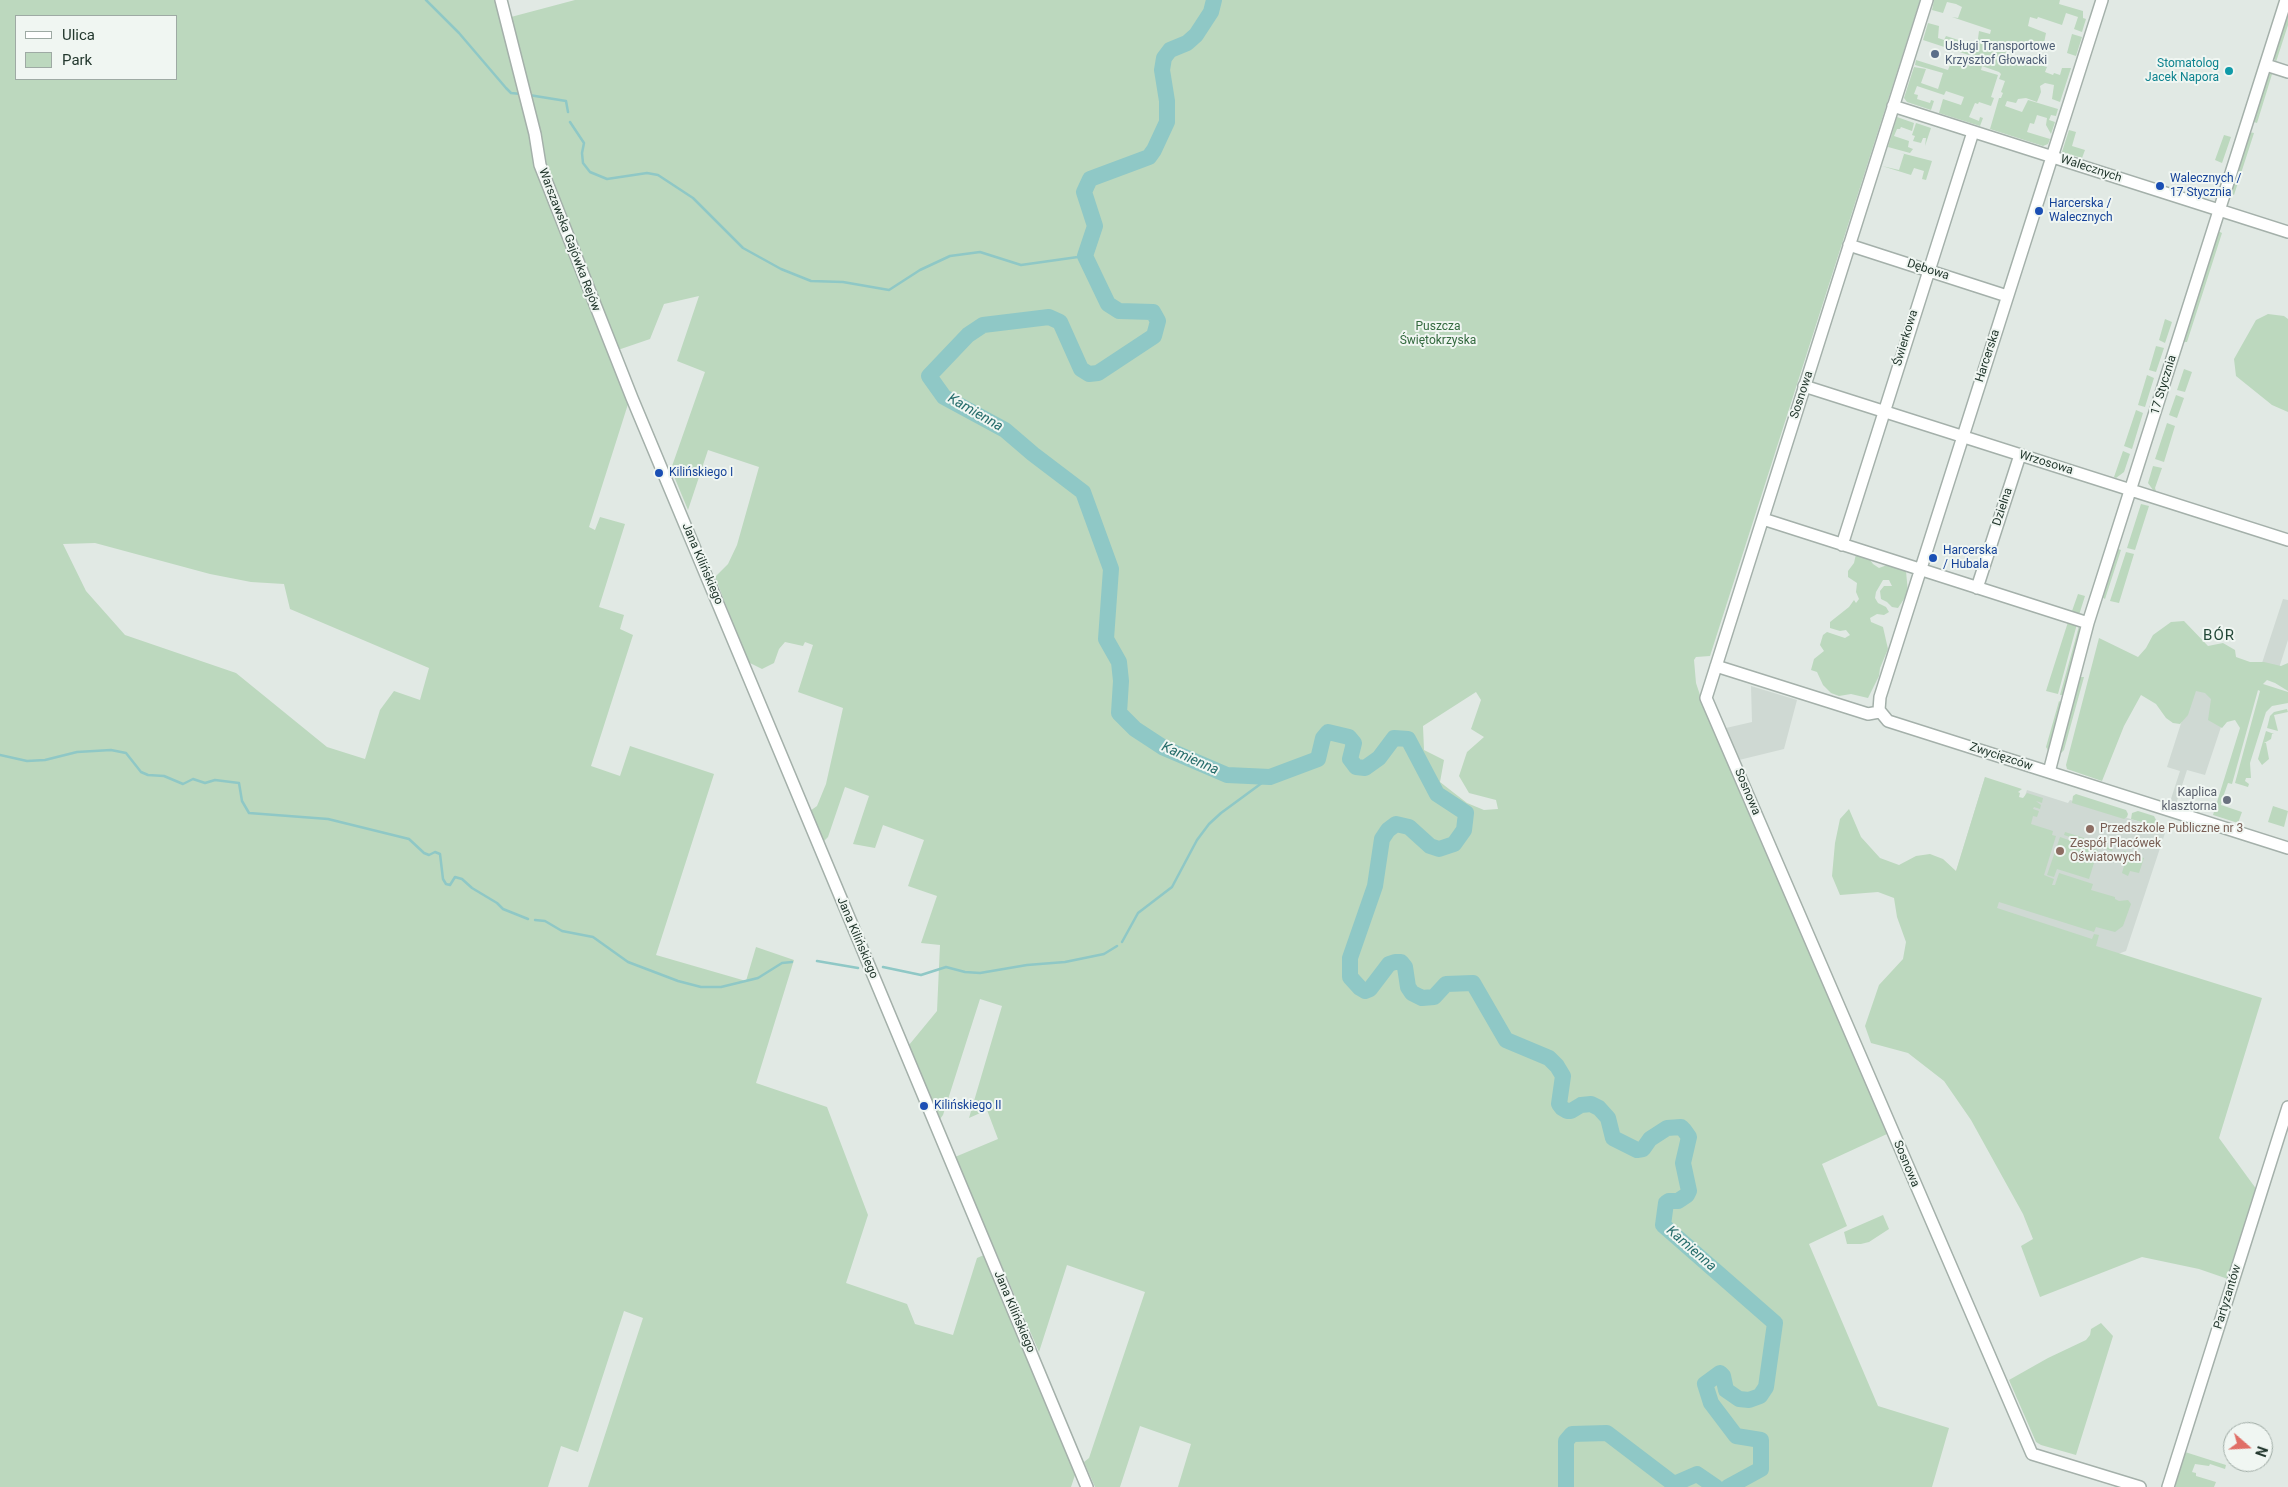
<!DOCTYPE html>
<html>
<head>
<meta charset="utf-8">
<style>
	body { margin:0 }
	#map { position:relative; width:2288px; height:1487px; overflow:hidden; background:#e1e9e4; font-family:Roboto,sans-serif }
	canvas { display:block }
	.legend { position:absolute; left:15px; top:15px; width:162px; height:65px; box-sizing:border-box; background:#f0f6f2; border:1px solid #9eaaa4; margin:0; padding:6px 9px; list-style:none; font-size:15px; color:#23382e }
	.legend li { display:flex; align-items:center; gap:10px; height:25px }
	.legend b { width:25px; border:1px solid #9eaaa4 }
	.north { position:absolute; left:2223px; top:1422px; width:50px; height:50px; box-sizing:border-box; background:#f0f6f2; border:1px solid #9eaaa4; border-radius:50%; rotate:109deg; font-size:14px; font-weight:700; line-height:20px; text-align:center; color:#23382e }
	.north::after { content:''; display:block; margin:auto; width:18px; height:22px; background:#e06f67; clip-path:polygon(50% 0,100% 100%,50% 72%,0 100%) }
</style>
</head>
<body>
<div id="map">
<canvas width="2288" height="1487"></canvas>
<ul class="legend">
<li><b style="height:6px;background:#fff"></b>Ulica</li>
<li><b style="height:14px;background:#bcd8be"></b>Park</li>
</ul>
<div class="north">N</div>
</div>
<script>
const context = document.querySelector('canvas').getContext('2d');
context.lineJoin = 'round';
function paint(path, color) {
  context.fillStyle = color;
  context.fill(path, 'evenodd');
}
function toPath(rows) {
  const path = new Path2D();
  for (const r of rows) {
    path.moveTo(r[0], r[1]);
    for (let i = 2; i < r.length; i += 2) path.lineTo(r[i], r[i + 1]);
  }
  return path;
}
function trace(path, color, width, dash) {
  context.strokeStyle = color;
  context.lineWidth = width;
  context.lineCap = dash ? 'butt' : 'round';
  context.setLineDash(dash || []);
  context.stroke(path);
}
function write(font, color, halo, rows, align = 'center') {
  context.font = font + ' Roboto,sans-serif';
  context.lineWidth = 4;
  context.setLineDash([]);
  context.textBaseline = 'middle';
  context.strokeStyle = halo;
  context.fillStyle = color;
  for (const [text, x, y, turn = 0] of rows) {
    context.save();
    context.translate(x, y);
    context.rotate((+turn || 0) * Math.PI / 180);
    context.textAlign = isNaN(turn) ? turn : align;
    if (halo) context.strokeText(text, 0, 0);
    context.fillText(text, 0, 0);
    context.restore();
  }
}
paint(toPath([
	[2283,599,2288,600,2288,640,2279,668,2262,663],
	[2200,664,2238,676,2205,775,2187,770,2176,804,2170,802,2180,771,2167,767],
	[1751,686,1797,700,1784,749,1739,760,1726,728,1752,722],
	[1985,777,2014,797,2024,799,2027,790,2068,803,2070,800,2166,830,2126,951,2118,954,1947,901]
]), '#cfd9d3');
paint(toPath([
	[0,0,506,0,511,17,575,0,1920,0,1710,656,1696,657,1694,660,1696,683,1700,695,1887,1134,1822,1164,1847,1226,1809,1244,1878,1406,1949,1428,1932,1487,1178,1487,1191,1444,1140,1426,1120,1487,1095,1487,1084,1462,1089,1458,1145,1292,1067,1265,1039,1352,955,1157,998,1139,987,1110,969,1118,1002,1006,980,999,943,1115,940,1119,909,1045,937,1011,940,945,921,943,937,896,908,886,924,840,883,825,875,848,853,844,869,796,845,787,828,837,823,842,810,811,817,806,826,784,843,708,798,692,813,645,805,642,803,646,785,642,779,649,774,663,762,669,748,662,715,577,728,564,737,545,759,467,708,450,688,510,671,469,705,372,677,361,699,296,664,304,650,339,612,352,629,401,589,527,595,530,600,517,625,524,599,607,624,615,620,629,633,635,591,766,620,776,630,746,714,774,656,955,746,981,756,947,794,960,756,1083,827,1107,868,1215,846,1283,907,1304,915,1324,953,1335,977,1258,984,1255,1076,1472,1071,1487,588,1487,643,1318,624,1311,578,1452,561,1446,548,1487,0,1487],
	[16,16,176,16,176,79,16,79],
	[95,543,210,574,251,582,284,584,290,609,429,668,420,700,394,691,380,710,365,759,327,747,236,673,125,635,86,591,63,544],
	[1476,692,1481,700,1471,729,1484,737,1467,752,1459,776,1469,793,1496,800,1498,809,1484,810,1467,803,1440,782,1444,760,1424,750,1423,726],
	[1934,0,2060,0,2059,4,2083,11,2083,18,2086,19,2082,32,2074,29,2078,17,2066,13,2062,25,2038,17,2037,19,2030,17,2028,26,2046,33,2044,43,2037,41,2036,45,2030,44,2029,47,2018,43,2013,55,2015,58,2007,52,2005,56,2047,67,2045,72,2053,75,2054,73,2060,75,2062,68,2071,68,2060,102,2052,99,2054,85,2045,83,2040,86,2041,92,2037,102,2026,98,2018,99,2016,103,2007,101,2005,106,2022,112,2028,100,2058,109,2056,116,2051,115,2049,120,2055,122,2051,134,2046,125,2047,118,2037,115,2034,124,2030,123,2027,132,2050,139,2048,144,2043,146,1990,129,1999,98,2001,98,2003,93,2001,92,2005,81,1999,79,2001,74,1999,72,1982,66,1981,70,1998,75,1991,97,1994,98,1991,106,1979,102,1978,104,1975,103,1969,117,1979,121,1980,117,1983,118,1980,126,1939,113,1943,99,1961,105,1964,97,1946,91,1944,95,1917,86,1914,94,1918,95,1917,99,1930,103,1931,100,1934,101,1931,110,1907,102,1904,98,1914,67,1926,69,1921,83,1938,89,1943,73,1915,65,1916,60,1948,70,1950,65,1966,67,1956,64,1953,65,1957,57,1976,63,1978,58,1923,40,1928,23,1939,26,1938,38,1944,40,1946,36,1977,46,1979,31,1990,34,1991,30,1952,17,1958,18,1962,7,1956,4,1947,2,1943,13,1932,10],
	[2288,11,2288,25,2276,62,2273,56],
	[2072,34,2082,37,2076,56,2067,53],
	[2273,71,2257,123,2254,122,2268,75],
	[1897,117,1914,123,1912,131,1901,127,1900,129,1897,129,1894,136,1909,141,1908,147,1913,149,1910,153,1888,147],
	[1916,123,1931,128,1925,146,1926,138,1923,138,1921,143,1913,141,1915,136,1912,135],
	[2069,130,2076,132,2072,146,2085,150,2082,158,2062,152],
	[2249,132,2254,133,2234,195,2230,193],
	[2224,135,2231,137,2222,163,2215,160],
	[1901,153,1932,161,1926,180,1922,179,1924,171,1914,168,1911,175,1882,166,1899,170,1904,154],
	[2218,231,2222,233,2187,342,2184,342],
	[2268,314,2284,316,2288,319,2288,412,2272,405,2236,376,2234,359,2256,320],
	[2165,319,2172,322,2165,343,2159,340],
	[2156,346,2164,348,2156,372,2149,370],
	[2184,369,2192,372,2185,392,2177,390],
	[2147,375,2154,378,2145,407,2138,405],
	[2176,395,2184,398,2177,418,2169,415],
	[2136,410,2143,413,2132,449,2124,446],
	[2167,423,2175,426,2164,462,2155,459],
	[2123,451,2130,454,2124,472,2116,478,2114,477],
	[2153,466,2162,468,2155,488,2156,491,2153,490,2148,483],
	[2141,504,2149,506,2135,550,2127,548],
	[2118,549,2121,550,2105,599,2102,597],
	[2126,552,2134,554,2119,603,2110,601],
	[1856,554,1868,557,1873,564,1879,568,1890,564,1906,571,1908,593,1898,608,1892,607,1887,602,1881,599,1880,591,1884,586,1892,586,1889,580,1883,580,1876,592,1875,598,1878,603,1886,607,1889,612,1884,615,1877,614,1870,618,1871,622,1883,627,1888,649,1880,668,1879,676,1868,698,1851,694,1839,696,1831,693,1823,685,1817,672,1811,670,1814,659,1824,651,1820,645,1823,635,1827,632,1845,638,1850,635,1846,630,1840,631,1830,628,1830,622,1849,607,1854,600,1856,603,1859,599,1856,592,1857,583,1848,577,1848,571,1854,563],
	[2078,594,2085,596,2079,615,2034,600,2072,611],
	[2184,621,2208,646,2223,643,2235,650,2236,657,2250,662,2264,662,2281,666,2288,663,2288,691,2275,683,2267,680,2263,684,2288,692,2288,703,2272,706,2266,712,2250,763,2251,778,2246,778,2245,781,2249,784,2248,787,2235,783,2260,691,2258,690,2232,784,2228,783,2222,800,2221,805,2242,812,2238,823,2213,815,2240,728,2235,720,2227,722,2222,728,2208,720,2211,699,2205,693,2196,691,2188,715,2180,724,2173,723,2166,718,2156,704,2141,695,2124,726,2102,781,2067,769,2066,765,2099,638,2138,657,2146,648,2153,635,2171,622],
	[2068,622,2077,624,2058,694,2046,691],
	[2079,626,2081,632,2063,695,2060,695],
	[2079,677,2084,677,2064,750,2059,755],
	[2059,701,2062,703,2049,752,2046,747],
	[2287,709,2288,712,2274,715,2278,731,2267,728,2270,716,2274,712],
	[2266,731,2274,734,2272,734,2271,739,2266,742,2264,742,2266,743,2269,759,2262,765,2258,759],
	[1985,777,2022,789,2018,792,2020,793,2019,797,2023,798,2027,793,2043,798,2042,803,2036,801,2041,805,2040,809,2034,807,2033,809,2039,811,2037,817,2033,816,2031,824,2053,831,2052,835,2056,836,2044,875,2054,879,2052,885,2055,885,2059,873,2093,884,2091,890,2115,897,2115,899,2119,901,2128,900,2131,904,2123,926,2115,932,2096,927,2094,932,1999,902,1997,908,2092,939,2094,934,2099,935,2096,946,2262,998,2219,1138,2257,1190,2228,1279,2199,1269,2142,1257,2040,1297,2021,1246,2033,1239,2023,1214,1971,1120,1944,1081,1908,1053,1871,1043,1865,1026,1879,985,1903,959,1906,942,1897,917,1894,898,1878,892,1840,895,1832,876,1835,843,1840,819,1849,809,1861,837,1880,858,1899,865,1916,856,1930,854,1943,859,1956,871],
	[2076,794,2126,810,2128,814,2127,817,2124,819,2072,803,2073,796],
	[2273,806,2288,811,2284,827,2268,822],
	[2138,811,2154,816,2156,820,2155,826,2131,819,2132,813],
	[2065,832,2113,847,2112,851,2064,835],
	[2060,837,2098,850,2089,879,2057,869,2054,877,2047,875],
	[2124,851,2144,858,2139,873,2130,871,2128,876,2122,873,2125,862,2121,861],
	[1883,1215,1889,1229,1869,1242,1861,1244,1847,1244,1844,1232],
	[2101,1323,2113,1336,2076,1455,2041,1445,2036,1442,2009,1380,2048,1358,2086,1340,2090,1335,2091,1329],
	[2185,1452,2226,1465,2225,1469,2210,1464,2209,1466,2195,1464,2192,1472,2196,1473,2196,1476,2216,1482,2214,1487,2175,1487]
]), '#bcd8be');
trace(toPath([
	[426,0,459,33,506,88,511,93,521,94],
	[529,95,566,101,568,112],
	[570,122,584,143,582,153,583,163,590,172,607,179,647,173,658,175,693,198,743,248,781,269,811,281,843,282,889,290,920,270,950,256,980,252,1021,265,1085,256],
	[0,755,27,761,45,760,77,752,111,750,126,753,141,772,148,775,164,776,183,784,193,779,205,783,215,780,239,783,242,801,249,813,328,819,409,839,424,853,429,855,435,852,440,854,443,879,446,884,450,885,455,877,462,879,472,888,497,903,503,909,528,919],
	[535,920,545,921,562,931,593,937,628,962,678,981,701,987,721,987,758,978,782,963,792,962],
	[1122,942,1138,913,1172,887,1197,840,1209,824,1221,813,1270,777],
	[817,961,858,968],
	[883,967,921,975,946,967,965,972,980,973,1027,965,1065,962,1104,954,1117,946]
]), '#8fc8c6', 2.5);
trace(toPath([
	[1214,0,1211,12,1196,35,1187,43,1170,50,1164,58,1162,70,1167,101,1167,122,1154,150,1149,157,1090,179,1084,192,1095,226,1085,256,1108,304,1119,311,1153,312,1158,321,1154,336,1098,373,1089,374,1081,369,1060,322,1049,317,983,325,968,335,929,376,944,397,1005,430,1033,454,1083,492,1111,569,1106,639,1119,662,1121,681,1119,713,1135,729,1164,748,1227,775,1270,777,1318,759,1323,738,1328,732,1349,737,1354,743,1350,759,1356,767,1365,768,1379,758,1394,738,1408,739,1437,794,1466,813,1464,830,1454,844,1439,849,1430,846,1409,827,1396,824,1388,830,1382,839,1375,886,1350,958,1350,977,1360,988,1365,991,1370,989,1389,964,1395,962,1401,962,1405,967,1408,987,1412,993,1422,998,1434,997,1446,984,1473,983,1506,1040,1549,1058,1557,1066,1563,1076,1559,1104,1562,1108,1567,1111,1571,1111,1581,1105,1591,1104,1599,1108,1608,1118,1613,1138,1637,1150,1643,1149,1650,1139,1667,1128,1681,1127,1684,1130,1689,1137,1683,1163,1689,1191,1687,1195,1678,1201,1669,1201,1666,1203,1663,1225,1775,1323,1766,1387,1760,1396,1749,1400,1739,1399,1726,1390,1723,1376,1720,1373,1705,1384,1711,1403,1736,1436,1761,1440,1761,1469,1728,1487],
	[1566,1487,1566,1441,1572,1434,1607,1433,1674,1484,1697,1474,1716,1487]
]), '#8fc8c6', 16);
const minor = toPath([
	[501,0,535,134,540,165,632,398,1087,1487],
	[1927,0,1706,698,2032,1454,2140,1487],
	[2102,0,1880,697,1879,710,1888,721,2288,848],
	[2266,65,2288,72],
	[1893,106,2288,232],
	[1849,245,2007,296],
	[1804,386,2288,540],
	[1763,519,2088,623],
	[1842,545,1973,132],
	[1977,588,2020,455],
	[1716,666,1868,714,1879,712],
	[2049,772,2088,623,2286,0],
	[2168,1487,2288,1107]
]);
trace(minor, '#a4b0aa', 14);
trace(minor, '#fff', 11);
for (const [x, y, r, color] of [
	[1935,54,5,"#5c6f8a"],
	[2229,71,5,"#0f9aa8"],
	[2160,186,5,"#1a4fb4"],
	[2039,211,5,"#1a4fb4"],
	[659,473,5,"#1a4fb4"],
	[1933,558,5,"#1a4fb4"],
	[2227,800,5,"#6b7280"],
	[2090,829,5,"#8d6e63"],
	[2060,851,5,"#8d6e63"],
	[924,1106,5,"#1a4fb4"]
]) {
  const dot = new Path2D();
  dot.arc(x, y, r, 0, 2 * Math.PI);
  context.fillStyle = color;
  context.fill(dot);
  trace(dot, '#f0f6f2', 2);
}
write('12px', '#4e5e75', '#f0f6f2', [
	["Usługi Transportowe",1945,47],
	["Krzysztof Głowacki",1945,61]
], 'left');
write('12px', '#0d838f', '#f0f6f2', [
	["Stomatolog",2219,64],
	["Jacek Napora",2219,78]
], 'right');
write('12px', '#23382e', '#f0f6f2', [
	["Walecznych",2091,169,18],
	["Warszawska Gajówka Rejów",569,240,69],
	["Dębowa",1928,270,18],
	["Świerkowa",1906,338,-73],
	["Harcerska",1988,356,-72],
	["17 Stycznia",2164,385,-73],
	["Sosnowa",1802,395,-72],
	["Wrzosowa",2046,463,17],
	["Dzielna",2003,507,-72],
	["Jana Kilińskiego",702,564,67],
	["Zwycięzców",2001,757,18],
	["Sosnowa",1747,792,67],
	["Jana Kilińskiego",857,938,67],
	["Sosnowa",1906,1164,67],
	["Partyzantów",2228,1297,-73],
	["Jana Kilińskiego",1014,1312,67]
]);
write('12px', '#164399', '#f0f6f2', [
	["Walecznych /",2170,179],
	["17 Stycznia",2170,193],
	["Harcerska /",2049,204],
	["Walecznych",2049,218],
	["Kilińskiego I",669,473],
	["Harcerska",1943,551],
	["/ Hubala",1943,565],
	["Kilińskiego II",934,1106]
], 'left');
write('12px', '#33693e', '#f0f6f2', [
	["Puszcza",1438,327],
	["Świętokrzyska",1438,341]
]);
write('12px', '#5b616d', '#f0f6f2', [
	["Kaplica",2217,793],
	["klasztorna",2217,807]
], 'right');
write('12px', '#785e54', '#f0f6f2', [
	["Przedszkole Publiczne nr 3",2100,829],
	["Zespół Placówek",2070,844],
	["Oświatowych",2070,858]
], 'left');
write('italic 14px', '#256c6b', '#f0f6f2', [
	["Kamienna",975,413,30],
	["Kamienna",1190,759,24],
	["Kamienna",1691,1249,41]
]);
context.letterSpacing = '1px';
write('15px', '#224737', '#f0f6f2', [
	["BÓR",2219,636]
]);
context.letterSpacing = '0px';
</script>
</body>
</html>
